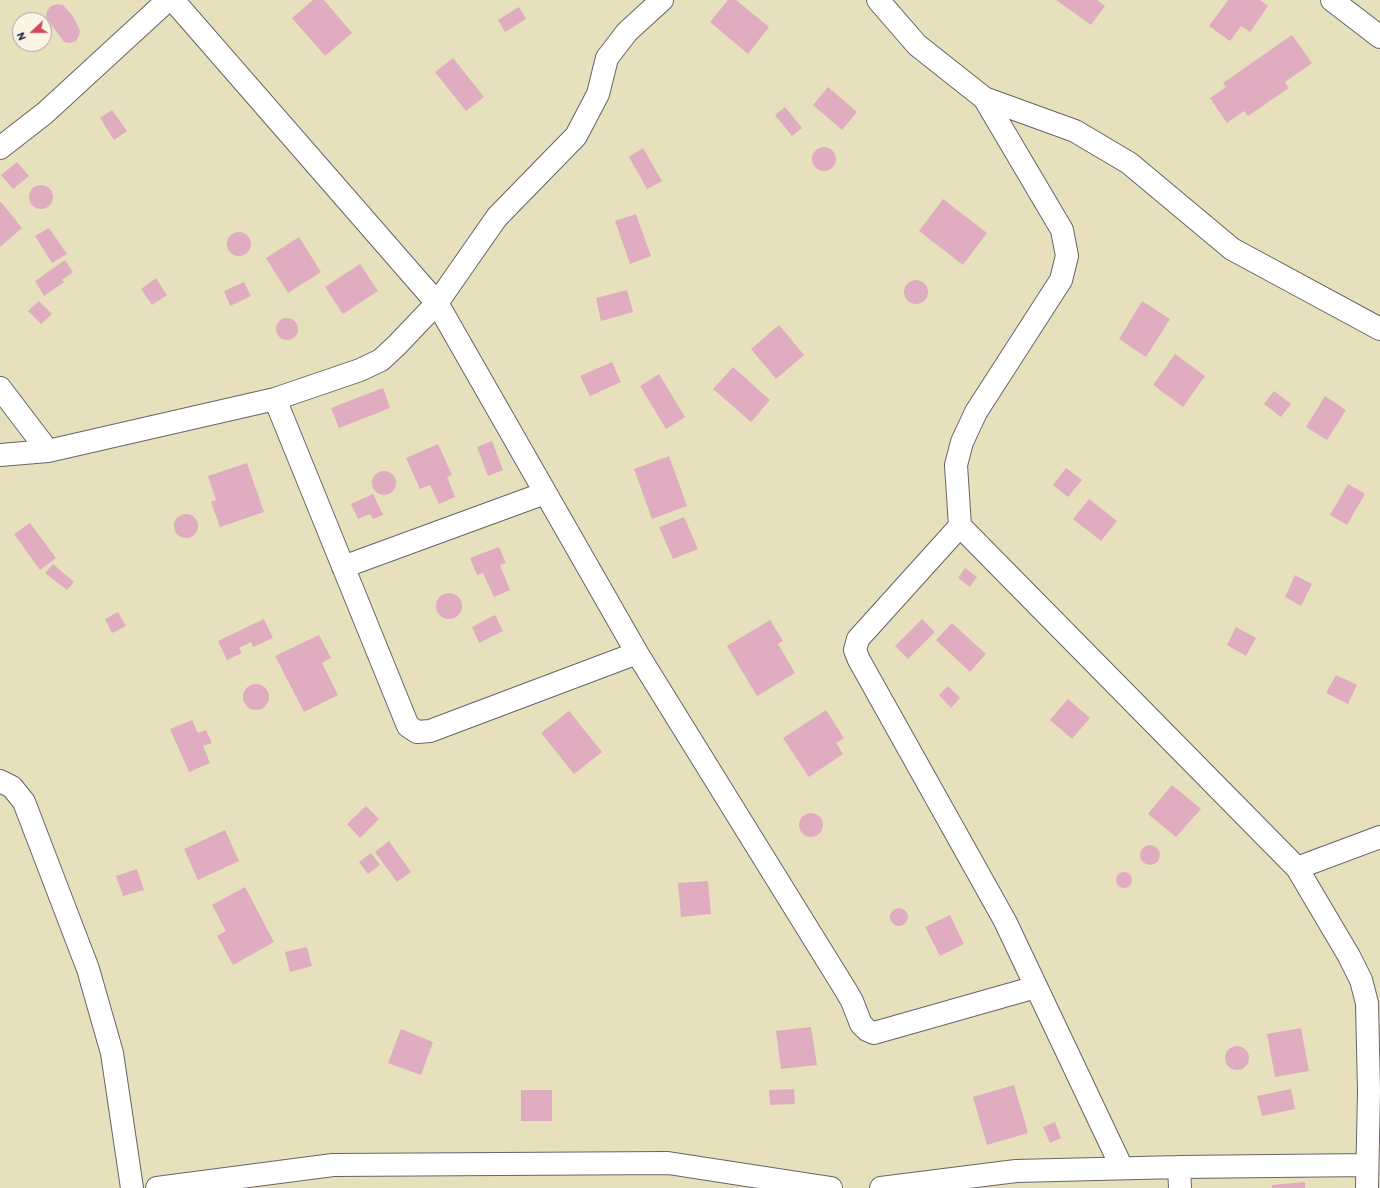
<!DOCTYPE html>
<html>
<head>
<meta charset="utf-8">
<style>
	body { margin:0 }
	#map { position:relative; width:1380px; height:1188px; overflow:hidden; background:#e7e0bd; font-family:Itim,sans-serif }
	canvas { display:block }
	.north { position:absolute; left:12px; top:12px; width:40px; height:40px; box-sizing:border-box; background:#fcf5e5; border:1px solid #a5a1a1; border-radius:50%; rotate:248deg; font-size:11px; font-weight:700; line-height:16px; text-align:center; color:#22223b }
	.north::after { content:''; display:block; margin:auto; width:14px; height:18px; background:#d1495b; clip-path:polygon(50% 0,100% 100%,50% 72%,0 100%) }
</style>
</head>
<body>
<div id="map">
<canvas width="1380" height="1188"></canvas>
<div class="north">N</div>
</div>
<script>
const context = document.querySelector('canvas').getContext('2d');
context.lineJoin = 'round';
function paint(path, color) {
  context.fillStyle = color;
  context.fill(path, 'evenodd');
}
function toPath(rows) {
  const path = new Path2D();
  for (const r of rows) {
    if (r.length === 3) {
      path.moveTo(r[0] + r[2], r[1]);
      path.arc(r[0], r[1], r[2], 0, 2 * Math.PI);
      continue;
    }
    path.moveTo(r[0], r[1]);
    for (let i = 2; i < r.length; i += 2) path.lineTo(r[i], r[i + 1]);
  }
  return path;
}
function trace(path, color, width, dash) {
  context.strokeStyle = color;
  context.lineWidth = width;
  context.lineCap = dash ? 'butt' : 'round';
  context.setLineDash(dash || []);
  context.stroke(path);
}
paint(toPath([
	[313,0,324,0,352,33,325,56,292,18],
	[728,0,736,0,769,27,748,54,710,22],
	[1056,0,1097,0,1105,6,1091,25],
	[1228,0,1260,0,1268,6,1250,32,1241,26,1230,41,1209,26],
	[57,4,63,5,72,15,80,30,79,36,76,41,70,43,64,42,46,17,47,11,51,6],
	[519,7,526,19,505,32,498,20],
	[1292,35,1312,63,1285,82,1289,88,1248,116,1244,111,1227,123,1210,98,1226,87,1223,83],
	[453,58,484,97,466,111,435,72],
	[828,87,857,112,842,130,813,105],
	[785,107,802,128,792,136,775,115],
	[112,110,127,131,114,140,100,118],
	[824,159,12],
	[643,148,662,181,647,189,629,157],
	[17,162,29,176,13,189,1,175],
	[41,197,12],
	[943,199,987,233,963,265,919,231],
	[1,202,22,228,0,247,0,203],
	[636,214,651,256,630,264,615,221],
	[49,228,67,254,52,263,35,236],
	[239,244,12],
	[299,237,321,272,288,293,266,258],
	[65,260,73,272,62,280,64,282,44,296,35,281],
	[360,264,378,291,343,314,325,287],
	[156,278,167,295,152,305,141,289],
	[916,292,12],
	[244,282,251,296,230,306,224,291],
	[627,290,633,312,601,321,596,298],
	[39,301,52,314,41,324,28,311],
	[1142,301,1170,319,1146,357,1119,339],
	[287,329,11],
	[779,325,804,355,776,379,751,349],
	[1175,354,1205,376,1183,407,1153,385],
	[612,362,621,382,590,396,580,376],
	[733,367,770,400,751,422,713,389],
	[659,374,685,417,666,429,640,386],
	[383,388,390,408,339,428,331,408],
	[1274,391,1291,404,1281,417,1264,404],
	[1325,396,1346,410,1327,440,1306,427],
	[492,441,503,470,488,476,477,447],
	[438,444,452,475,447,477,455,497,439,504,430,485,420,489,406,458],
	[669,456,687,506,652,519,634,469],
	[247,463,264,512,220,527,211,502,216,500,208,476],
	[1066,468,1082,480,1068,497,1053,485],
	[384,483,12],
	[1348,484,1365,494,1347,525,1330,515],
	[373,494,383,515,373,519,370,514,358,519,351,504],
	[1089,499,1117,521,1101,541,1073,519],
	[186,526,12],
	[684,517,698,549,673,559,659,527],
	[30,523,56,558,40,570,14,534],
	[499,547,506,563,500,565,510,590,494,597,483,573,477,575,470,558],
	[53,564,74,582,67,590,45,573],
	[965,568,977,577,970,587,958,578],
	[1295,575,1312,584,1301,606,1285,597],
	[449,606,13],
	[118,612,126,626,112,633,105,619],
	[495,615,503,631,479,643,472,627],
	[264,619,273,638,253,647,251,642,239,648,242,653,227,660,218,641],
	[922,619,935,632,908,659,895,646],
	[770,620,783,641,778,644,795,673,757,696,727,646],
	[952,623,986,654,970,672,936,640],
	[1236,627,1256,638,1246,656,1227,645],
	[319,635,331,658,322,663,338,695,304,712,275,656],
	[1336,675,1357,685,1348,704,1326,693],
	[256,697,13],
	[948,686,960,698,951,708,939,695],
	[1068,699,1090,718,1072,739,1050,720],
	[826,710,844,738,836,743,843,754,809,777,783,738],
	[569,711,602,752,574,774,541,733],
	[192,720,198,733,206,730,212,743,203,746,210,763,189,772,170,729],
	[1172,785,1201,809,1176,837,1148,814],
	[366,806,379,819,360,838,347,824],
	[811,825,12],
	[225,830,239,861,198,880,184,849],
	[389,841,411,872,397,882,375,852],
	[1150,855,10],
	[371,853,380,865,368,874,359,862],
	[137,869,144,890,123,896,116,876],
	[1124,880,8],
	[708,881,711,914,681,917,678,883],
	[245,887,274,942,233,965,217,936,226,931,212,905],
	[899,917,9],
	[950,915,964,944,940,956,925,927],
	[307,947,312,966,290,972,285,952],
	[811,1027,817,1065,781,1069,776,1031],
	[1301,1028,1309,1071,1275,1077,1267,1034],
	[401,1029,433,1042,421,1075,388,1063],
	[1237,1058,12],
	[1014,1085,1028,1133,987,1145,973,1097],
	[794,1089,795,1104,770,1105,769,1090],
	[1291,1089,1295,1109,1262,1116,1257,1096],
	[521,1090,552,1090,552,1121,521,1121],
	[1055,1122,1061,1138,1050,1143,1043,1127],
	[1305,1182,1305,1188,1272,1188,1272,1185]
]), '#e0acbf');
const minor = toPath([
	[173,0,437,303,637,653,845,989,852,1001,861,1024,867,1030,874,1033,1036,987],
	[878,0,917,45,984,98,1075,131,1129,163,1232,249,1380,329],
	[1332,0,1380,37],
	[984,98,1062,230,1067,256,1061,280,976,412,962,442,956,465,960,526,858,639,855,650,859,660,1005,921,1122,1168],
	[0,148,45,113,168,0],
	[0,388,48,451],
	[275,399,408,726,417,732,430,731,637,653],
	[0,455,48,451,275,399,360,370,381,360,397,345,437,303,497,217,576,136,598,94,607,58,627,32,662,0],
	[960,526,1297,868,1349,956,1361,980,1367,1003,1369,1091,1367,1188],
	[343,567,545,493],
	[0,781,12,787,24,802,88,969,112,1053,132,1188],
	[1297,868,1380,837],
	[1179,1167,1180,1188],
	[157,1188,333,1165,668,1163,831,1188],
	[881,1188,1016,1171,1179,1167,1367,1165]
]);
trace(minor, '#676468', 24);
trace(minor, '#fff', 22);
</script>
</body>
</html>
